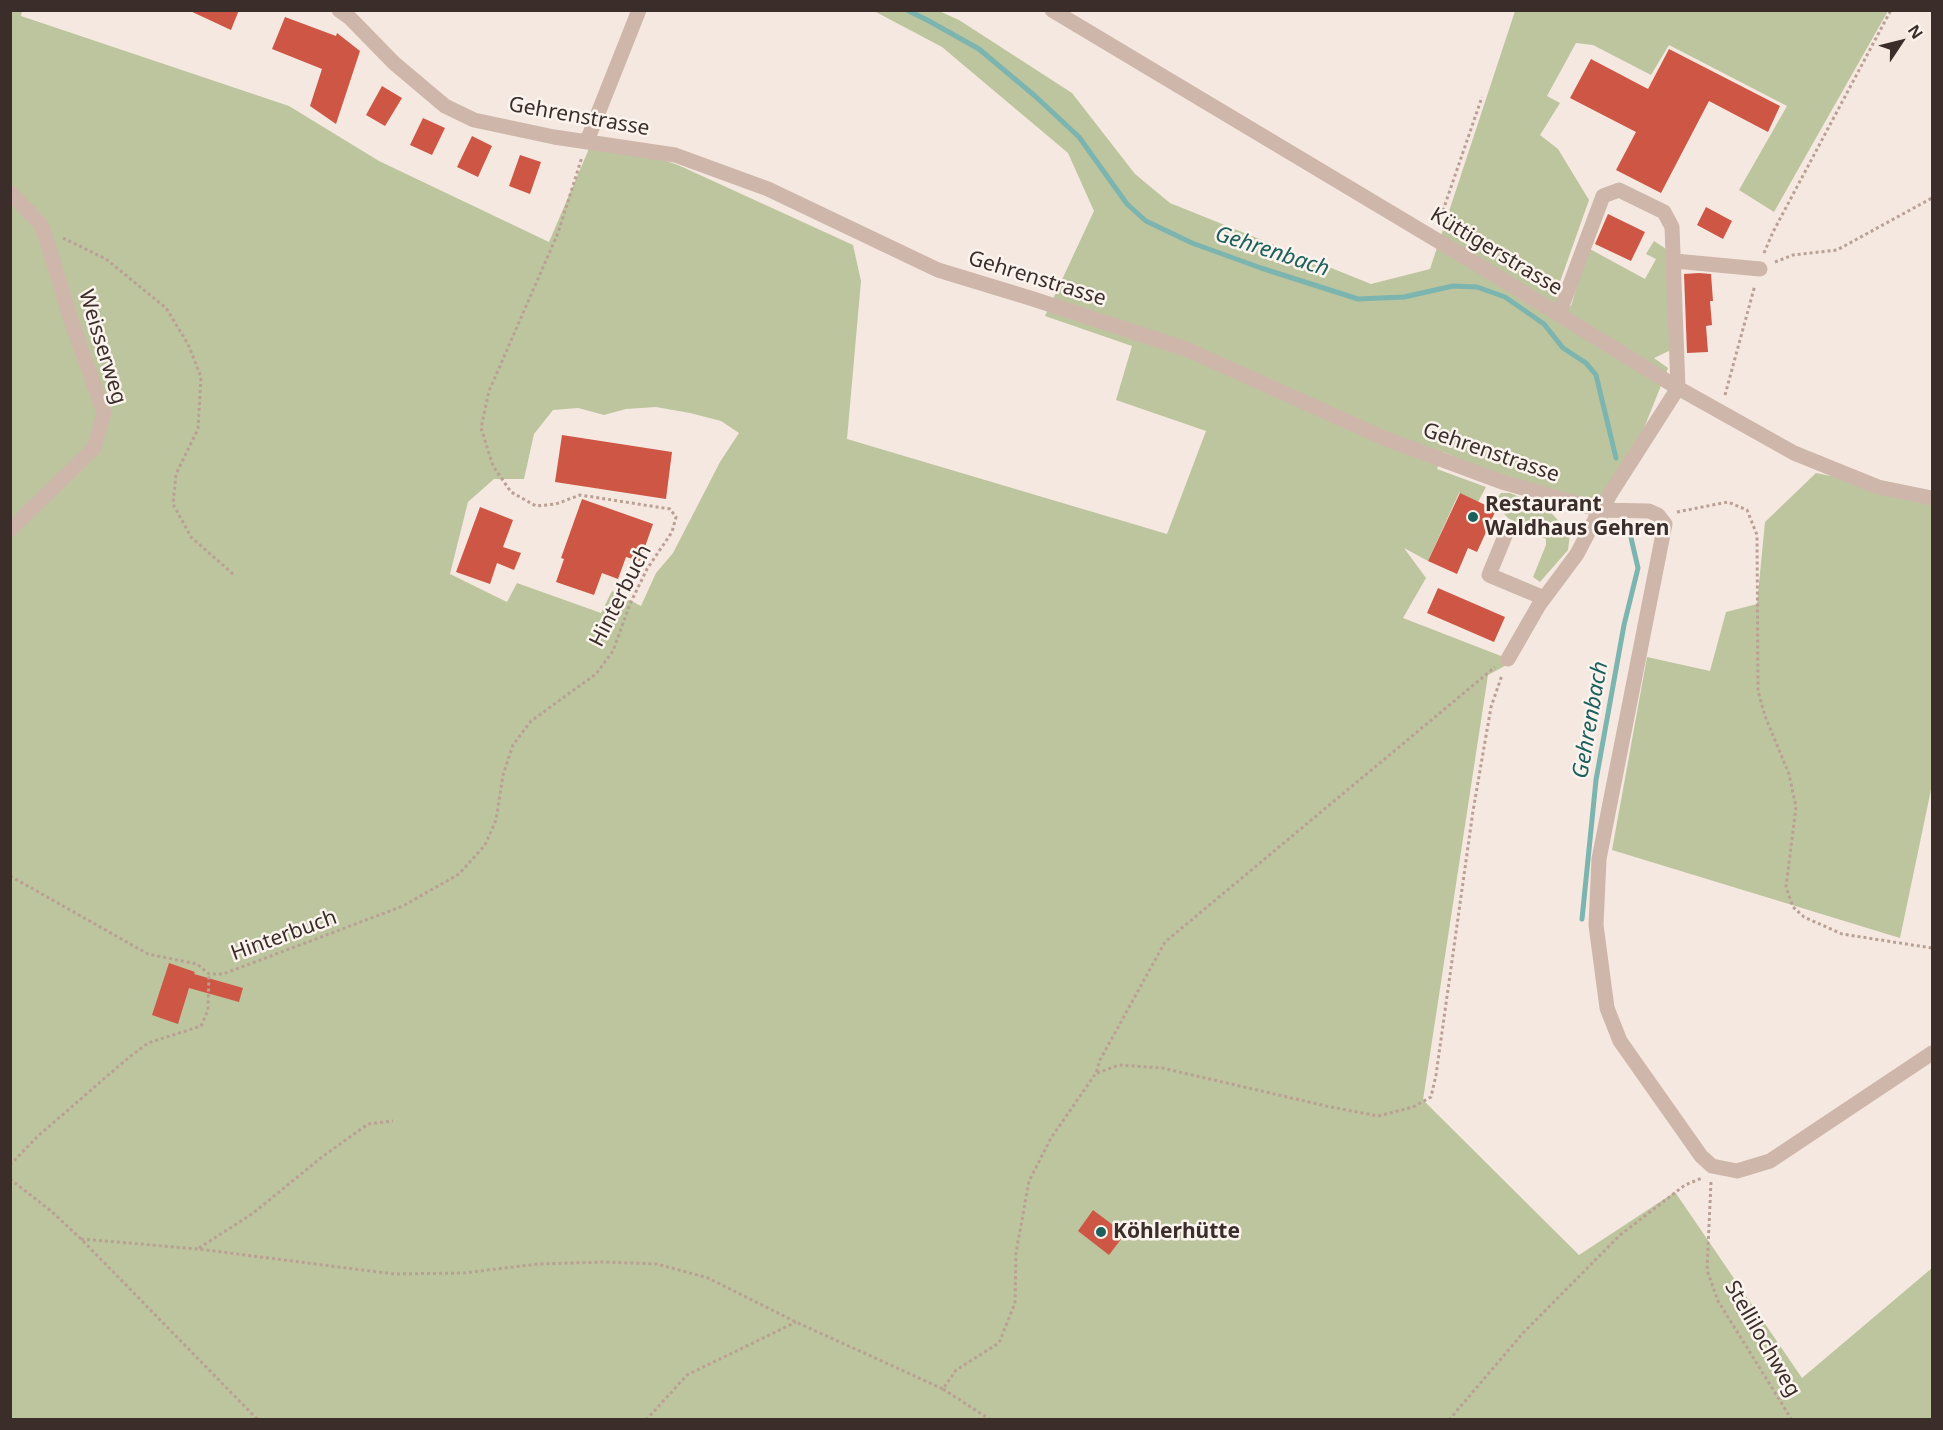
<!DOCTYPE html>
<html>
<head>
<meta charset="utf-8">
<style>
	body { margin:0 }
	#map { position:relative; width:1943px; height:1430px; overflow:hidden; background:#f5e8e0; font-family:"Noto Sans",sans-serif }
	canvas { display:block }
	.frame { position:absolute; inset:0; border:12px solid #3b2d2a; pointer-events:none }
	.north { position:absolute; left:1871px; top:12px; width:60px; height:60px; -webkit-text-stroke:4px #fbf3ed; paint-order:stroke; rotate:55deg; font-size:16px; font-weight:700; line-height:24px; text-align:center; color:#3b2d2a }
	.north::after { content:''; display:block; margin:auto; width:21px; height:27px; background:#3b2d2a; clip-path:polygon(50% 0,100% 100%,50% 72%,0 100%) }
</style>
</head>
<body>
<div id="map">
<canvas width="1943" height="1430"></canvas>
<div class="frame"></div>
<div class="north">N</div>
</div>
<script>
const context = document.querySelector('canvas').getContext('2d');
context.lineJoin = 'round';
function paint(path, color) {
  context.fillStyle = color;
  context.fill(path, 'evenodd');
}
function toPath(rows) {
  const path = new Path2D();
  for (const r of rows) {
    path.moveTo(r[0], r[1]);
    for (let i = 2; i < r.length; i += 2) path.lineTo(r[i], r[i + 1]);
  }
  return path;
}
function trace(path, color, width, dash) {
  context.strokeStyle = color;
  context.lineWidth = width;
  context.lineCap = dash ? 'butt' : 'round';
  context.setLineDash(dash || []);
  context.stroke(path);
}
function write(font, color, halo, rows, align = 'center') {
  context.font = font + ' "Noto Sans",sans-serif';
  context.lineWidth = 5;
  context.setLineDash([]);
  context.textBaseline = 'middle';
  context.strokeStyle = halo;
  context.fillStyle = color;
  for (const [text, x, y, turn = 0] of rows) {
    context.save();
    context.translate(x, y);
    context.rotate((+turn || 0) * Math.PI / 180);
    context.textAlign = isNaN(turn) ? turn : align;
    if (halo) context.strokeText(text, 0, 0);
    context.fillText(text, 0, 0);
    context.restore();
  }
}
paint(toPath([
	[10,11,22,11,21,16,289,106,379,161,549,242,594,137,678,165,853,245,861,281,847,439,1167,534,1206,431,1116,400,1132,346,1045,316,1094,211,1068,153,942,47,874,11,939,11,959,20,1072,93,1135,174,1170,203,1371,284,1430,269,1515,11,1888,11,1774,212,1739,190,1787,106,1669,45,1651,75,1593,45,1576,43,1547,96,1560,103,1540,135,1558,149,1589,200,1555,296,1571,306,1588,248,1645,279,1656,259,1646,254,1654,241,1666,249,1671,350,1654,358,1668,368,1607,521,1443,452,1437,469,1486,487,1478,502,1459,493,1428,561,1404,548,1426,578,1403,618,1514,661,1488,675,1423,1100,1579,1255,1675,1192,1802,1378,1932,1268,1932,1419,11,1419],
	[656,407,690,413,721,421,739,433,720,462,673,553,656,573,641,606,612,591,601,613,517,583,507,602,450,574,468,502,494,479,524,479,534,434,553,410,578,408,604,415,626,409],
	[1816,473,1932,496,1932,785,1900,938,1612,850,1647,657,1710,671,1726,612,1757,604,1765,522],
	[1501,493,1510,493,1548,509,1570,534,1568,550,1540,582,1533,577,1546,545,1546,539,1508,518,1498,507,1497,498]
]), '#bdc59e');
trace(toPath([
	[907,10,929,21,979,49,1035,96,1079,137,1127,204,1146,221,1192,243,1261,268,1358,299,1404,297,1453,286,1477,287,1505,297,1544,324,1563,348,1586,363,1596,375,1616,458],
	[1582,919,1596,780,1624,625,1638,568,1629,529]
]), '#7cb4b0', 5);
paint(toPath([
	[188,10,239,10,231,30],
	[285,17,336,36,337,33,360,51,336,124,310,106,322,69,272,49],
	[1669,49,1780,106,1768,132,1709,101,1661,193,1616,170,1636,132,1570,98,1591,59,1648,89],
	[382,86,402,98,385,126,366,115],
	[423,118,445,128,432,155,410,145],
	[472,136,492,146,478,177,457,167],
	[520,155,541,162,530,194,509,186],
	[1706,207,1732,221,1723,239,1697,225],
	[1608,214,1645,232,1631,261,1595,244],
	[1699,273,1711,274,1713,301,1710,301,1712,325,1706,326,1708,352,1687,353,1684,274],
	[562,435,672,452,666,499,555,482],
	[1460,493,1496,510,1477,552,1468,548,1457,574,1428,561],
	[582,499,653,524,640,561,626,557,618,579,602,573,594,595,556,582,564,559,561,558],
	[480,507,513,520,503,547,521,553,514,570,497,563,490,584,456,572],
	[1438,588,1505,617,1494,642,1427,613],
	[169,963,195,972,194,974,243,988,239,1002,189,988,178,1024,152,1015],
	[1093,1210,1125,1234,1109,1255,1078,1231]
]), '#cd5645');
trace(toPath([
	[1439,222,1482,97],
	[63,238,106,259,166,308,188,344,201,377,198,429,176,474,173,504,191,537,234,575],
	[1764,253,1773,232,1891,10],
	[1775,262,1793,255,1837,250,1932,198],
	[1725,395,1755,285],
	[1677,512,1728,502,1747,510,1757,535,1758,691,1765,716,1789,774,1796,807,1786,887,1793,907,1804,917,1842,934,1932,948],
	[10,876,148,954,197,964,209,974,223,974,403,906,459,874,485,845,496,820,503,775,513,745,531,721,596,674,613,651,630,604,647,569,672,532,676,517,670,509,580,495,556,504,536,506,511,492,493,466,481,428,489,391,558,233,582,157],
	[1097,1073,1119,1065,1162,1068,1326,1106,1378,1116,1413,1107,1431,1097,1436,1075,1473,811,1491,707,1502,675],
	[10,1165,38,1136,128,1058,148,1043,201,1026,208,1010,209,974],
	[10,1179,51,1211,81,1239,258,1420],
	[1711,1182,1707,1270,1718,1301,1792,1420],
	[81,1239,198,1249,394,1274,464,1273,538,1264,604,1262,657,1264,708,1278,796,1322,943,1389,956,1370,999,1343,1015,1303,1016,1253,1029,1181,1051,1138,1096,1073,1100,1060,1165,942,1495,667],
	[199,1248,252,1214,322,1157,368,1124,393,1121],
	[943,1389,991,1420],
	[646,1420,687,1375,796,1322],
	[1449,1420,1523,1333,1620,1235,1685,1185,1702,1178]
]), '#baa094', 3, [3, 3]);
trace(toPath([
	[339,10,349,17,394,63,445,106,474,120,554,137,675,155,768,189,938,270,1030,298,1186,349,1386,439,1502,482,1600,510,1649,511,1658,515,1665,524,1599,859,1596,925,1607,1008,1620,1041,1701,1156,1712,1166,1737,1171,1770,1161,1932,1053],
	[1052,10,1485,269,1678,388,1794,453,1878,487,1932,498],
	[587,141,639,10],
	[10,192,41,225,45,235,71,320,104,413,94,448,10,530],
	[1675,261,1760,269],
	[1507,531,1489,575,1544,598],
	[1508,659,1539,605,1577,554,1600,510,1678,388,1672,227,1664,212,1619,190,1603,196,1559,314]
]), '#ceb6aa', 15);
for (const [x, y, r, color] of [
	[1473,517,6,"#1c605d"],
	[1101,1232,6,"#1c605d"]
]) {
  const dot = new Path2D();
  dot.arc(x, y, r, 0, 2 * Math.PI);
  context.fillStyle = color;
  context.fill(dot);
  trace(dot, '#fbf3ed', 2);
}
write('21px', '#3b2d2a', '#fbf3ed', [
	["Gehrenstrasse",579,117,10],
	["Küttigerstrasse",1496,252,31],
	["Gehrenstrasse",1037,279,17],
	["Weisserweg",102,347,73],
	["Gehrenstrasse",1491,453,19],
	["Hinterbuch",621,596,-63],
	["Hinterbuch",284,936,-20],
	["Stellilochweg",1762,1339,60]
]);
write('bold 21px', '#3b2d2a', '#fbf3ed', [
	["Restaurant",1485,505],
	["Waldhaus Gehren",1485,529],
	["Köhlerhütte",1113,1232]
], 'left');
write('italic 22px', '#1c605d', '#fbf3ed', [
	["Gehrenbach",1272,252,18],
	["Gehrenbach",1591,720,-80]
]);
</script>
</body>
</html>
